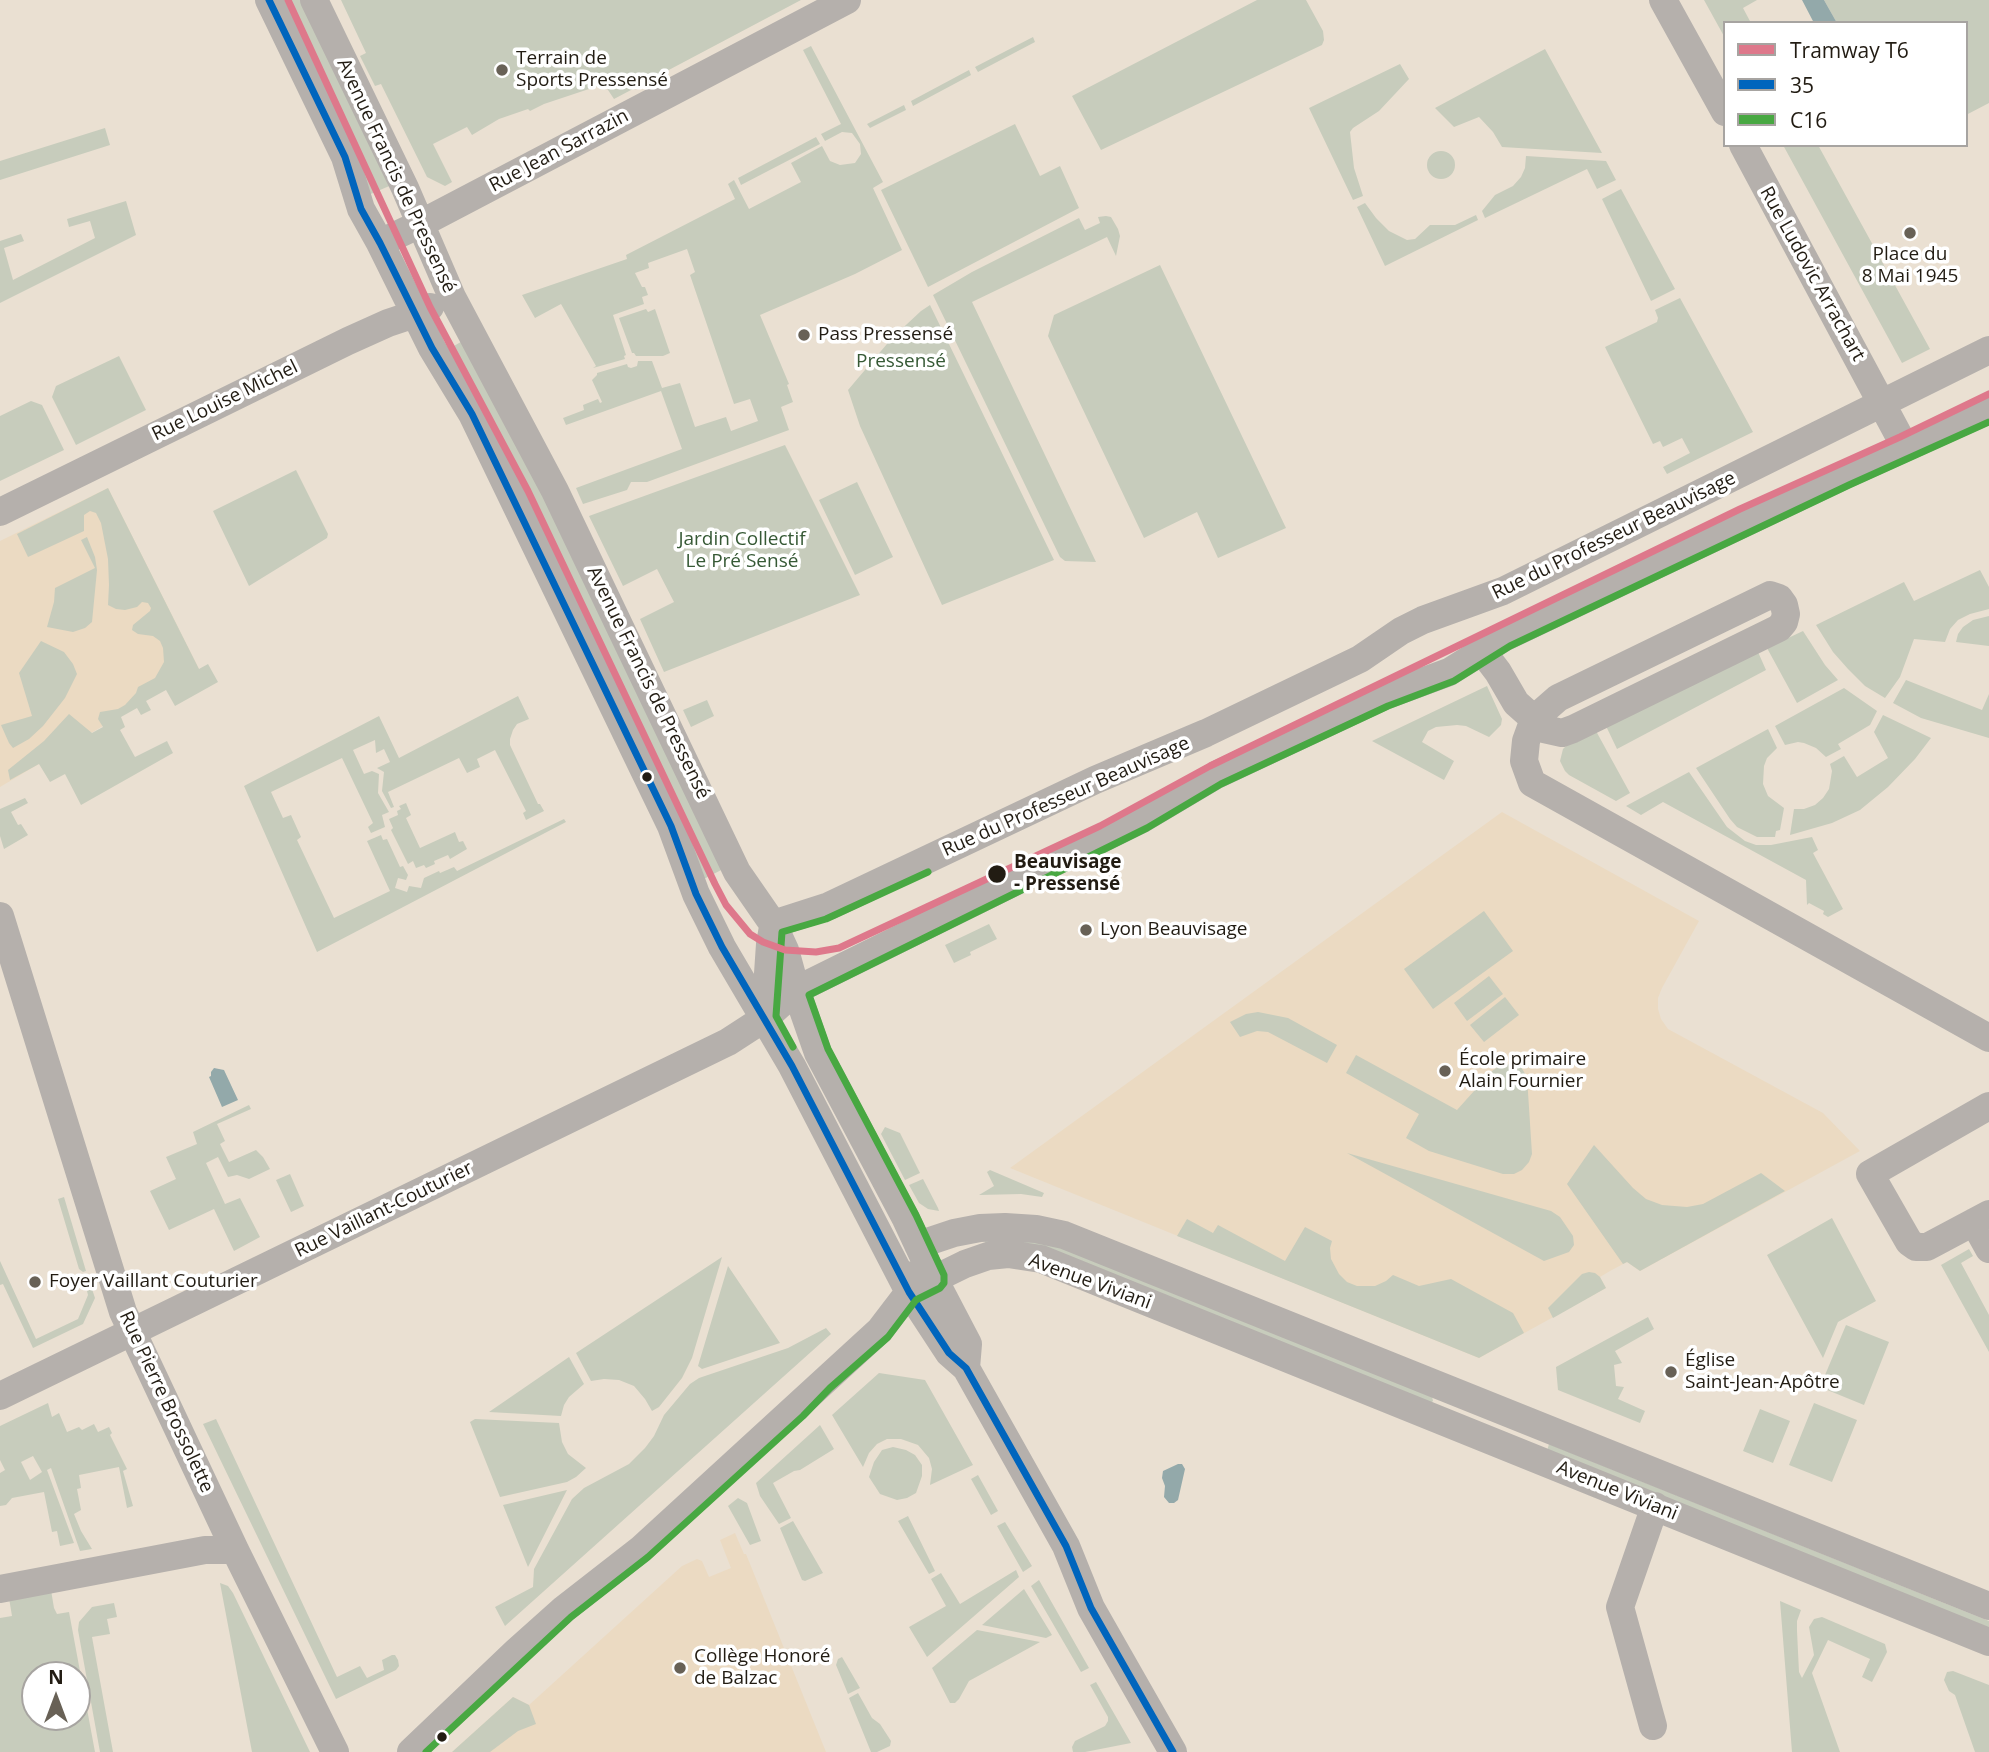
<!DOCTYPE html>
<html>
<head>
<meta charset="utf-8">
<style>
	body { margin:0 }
	#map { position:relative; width:1989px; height:1752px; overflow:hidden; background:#eae0d2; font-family:"Open Sans",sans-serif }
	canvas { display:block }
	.legend { position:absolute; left:1723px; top:21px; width:245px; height:126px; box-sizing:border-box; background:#fff; border:2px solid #a7a4a1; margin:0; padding:9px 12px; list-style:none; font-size:21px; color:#221c13 }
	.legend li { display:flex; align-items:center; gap:14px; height:35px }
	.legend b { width:35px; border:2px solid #a7a4a1 }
	.north { position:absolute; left:21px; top:1661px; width:70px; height:70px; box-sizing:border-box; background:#fff; border:2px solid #a7a4a1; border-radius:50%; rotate:0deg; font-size:19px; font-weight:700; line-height:28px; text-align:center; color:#221c13 }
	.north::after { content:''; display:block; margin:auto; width:24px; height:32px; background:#686156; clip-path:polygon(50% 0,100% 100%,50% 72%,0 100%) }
</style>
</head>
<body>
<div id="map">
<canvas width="1989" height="1752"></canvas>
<ul class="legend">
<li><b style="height:9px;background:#de788b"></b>Tramway T6</li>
<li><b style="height:9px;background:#0065bd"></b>35</li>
<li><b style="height:9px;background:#48a842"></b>C16</li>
</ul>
<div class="north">N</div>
</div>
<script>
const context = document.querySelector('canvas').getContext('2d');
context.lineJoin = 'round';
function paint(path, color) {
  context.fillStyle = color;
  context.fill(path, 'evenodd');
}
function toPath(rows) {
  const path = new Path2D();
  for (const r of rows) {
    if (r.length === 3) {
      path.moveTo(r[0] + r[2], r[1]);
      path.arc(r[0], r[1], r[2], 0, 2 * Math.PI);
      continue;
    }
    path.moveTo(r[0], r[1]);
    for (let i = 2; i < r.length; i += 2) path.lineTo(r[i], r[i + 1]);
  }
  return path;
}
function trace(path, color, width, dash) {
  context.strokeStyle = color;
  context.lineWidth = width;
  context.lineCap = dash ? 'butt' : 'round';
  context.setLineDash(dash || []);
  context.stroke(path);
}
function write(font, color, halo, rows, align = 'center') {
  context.font = font + ' "Open Sans",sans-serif';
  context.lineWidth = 7;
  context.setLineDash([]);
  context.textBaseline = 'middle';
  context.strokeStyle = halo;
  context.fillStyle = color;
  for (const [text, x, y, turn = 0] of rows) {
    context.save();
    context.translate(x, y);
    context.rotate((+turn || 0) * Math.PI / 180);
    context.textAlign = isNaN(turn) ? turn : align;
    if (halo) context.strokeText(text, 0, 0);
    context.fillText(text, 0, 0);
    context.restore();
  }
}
paint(toPath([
	[108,488,199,669,0,787,0,541],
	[1502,812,1699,921,1662,988,1658,998,1658,1009,1661,1019,1668,1029,1823,1113,1860,1151,1640,1271,1627,1262,1610,1271,1600,1277,1606,1288,1479,1358,1010,1168],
	[735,1533,744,1554,746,1554,826,1752,452,1752,513,1697,529,1705,682,1566,697,1559,702,1561,709,1577,731,1568,720,1540]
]), '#ebdac2');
paint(toPath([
	[281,0,306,0,394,184,366,196],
	[341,0,801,0,614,99,604,84,544,104,530,111,528,109,499,119,472,135,467,127,433,144,452,182,445,186,427,177,381,84,375,86,360,56,366,53],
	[1257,0,1306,0,1323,31,1324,40,1322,45,1101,150,1072,96],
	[1704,0,1757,0,1743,8,1751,23,1725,23,1725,38],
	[1824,0,1989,0,1989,103,1966,115,1966,23,1837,23],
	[1033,37,1035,42,978,72,975,67],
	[811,46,883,182,873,188,902,250,855,274,760,315,789,384,787,385,793,402,781,407,789,430,647,482,631,482,627,490,583,504,576,488,682,449,661,391,566,425,563,418,584,410,583,405,598,399,600,403,602,402,592,380,597,375,597,373,627,364,628,367,631,368,637,366,638,361,652,361,662,388,680,383,695,427,726,417,731,431,758,421,750,399,734,404,690,275,695,272,687,249,648,263,649,268,635,273,642,287,645,287,648,295,642,297,644,304,613,315,626,355,624,356,625,359,593,368,596,366,561,304,535,318,522,295,627,259,626,255,735,199,728,184,734,180,749,209,801,182,791,163,822,146,830,161,840,165,855,163,861,154,860,144,852,133,842,132,825,141,821,134,841,124,803,50],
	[1545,49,1602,153,1502,147,1493,132,1479,117,1454,127,1435,108],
	[1400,64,1409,79,1379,111,1353,128,1350,132,1354,168,1363,196,1353,200,1309,108],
	[969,70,971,75,913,106,911,101],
	[904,105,906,110,870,128,867,124],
	[1015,124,1040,176,1060,166,1079,208,928,287,881,190],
	[105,128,110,145,0,180,0,161],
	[816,137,820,144,741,185,738,178],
	[1783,145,1818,145,1930,349,1902,363],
	[1441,165,14],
	[1526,156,1606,161,1616,180,1597,189,1587,169,1485,218,1482,211,1495,195,1513,186,1521,177,1525,168],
	[1621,189,1675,289,1651,301,1602,199],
	[126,201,136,235,0,303,0,241,21,234,24,241,4,248,13,280,95,238,90,221,69,227,67,219],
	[1365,203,1376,218,1389,231,1407,240,1415,239,1430,225,1455,225,1476,215,1478,220,1385,266,1357,207],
	[1106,216,1111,217,1118,229,1120,236,1116,256,1107,237,972,302,1096,562,1065,561,1060,557,933,295,972,272,1079,218,1085,230,1100,223,1098,217],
	[1160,265,1286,528,1218,558,1197,512,1144,538,1048,336,1054,315],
	[1680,298,1753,432,1667,474,1663,467,1690,453,1682,438,1663,447,1660,441,1653,444,1605,347,1657,322,1658,318,1655,310],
	[930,305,1054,560,942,605,860,426,848,390,892,338,921,311],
	[646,309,648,312,655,309,670,353,663,356,636,356,634,353,632,353,619,318],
	[466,339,727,867,700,881,440,354],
	[119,356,146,410,76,445,52,397,56,386],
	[31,401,42,405,64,450,0,481,0,416],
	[785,445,860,595,664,672,640,619,674,602,657,569,623,586,589,516],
	[296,470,328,534,327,538,249,586,213,511],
	[857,482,893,557,855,575,819,500],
	[108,488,199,669,208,664,218,682,175,706,166,690,146,701,151,710,141,715,137,708,121,717,125,727,120,730,135,757,167,741,173,753,81,805,65,774,50,782,39,764,10,780,8,770,44,741,69,714,92,733,103,727,98,719,100,712,118,709,125,705,136,693,138,687,155,678,164,662,163,648,160,641,153,636,138,634,132,630,133,625,150,611,151,608,148,603,142,602,137,607,125,610,116,609,108,605,109,585,108,559,101,523,96,513,90,511,84,515,84,531,28,557,17,534],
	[87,537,95,557,97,570,92,622,85,628,73,632,47,627,54,602,55,588,95,568,81,540],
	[1980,570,1989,587,1989,609,1970,614,1958,620,1950,629,1945,642,1914,639,1900,677,1885,698,1865,686,1848,669,1833,652,1816,625,1904,582,1914,601],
	[1989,616,1989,646,1956,642,1958,634,1963,627,1973,620],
	[1803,631,1825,665,1838,680,1797,703,1767,648],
	[41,641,64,652,73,664,77,674,65,698,43,726,29,739,13,748,9,743,1,725,32,716,19,673],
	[1758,652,1766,670,1617,749,1606,726],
	[1906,680,1982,710,1989,694,1989,738,1921,718,1893,703],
	[1487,686,1502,719,1501,725,1489,737,1466,726,1457,725,1436,727,1428,731,1422,742,1454,761,1444,780,1372,741],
	[1844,688,1877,711,1870,725,1838,744,1841,749,1826,757,1816,748,1804,743,1798,742,1785,745,1775,726],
	[518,696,529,719,517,724,513,730,510,739,510,745,538,804,540,804,544,811,526,820,523,813,526,811,495,750,477,759,480,767,467,773,459,758,388,792,394,807,391,808,382,791,384,772,377,768,390,762,384,749,376,753,375,740,353,750,364,774,372,771,379,774,378,793,389,812,382,815,385,827,371,833,368,827,373,823,342,758,271,792,283,818,291,815,301,837,297,840,334,918,390,891,367,841,381,835,383,840,387,839,400,867,403,866,408,875,406,880,398,878,395,888,407,892,409,886,421,888,424,878,439,871,440,873,454,867,457,871,564,819,566,822,317,952,244,786,379,716,399,758],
	[707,700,714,716,691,727,683,710],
	[1883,715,1931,738,1915,759,1888,787,1860,810,1832,823,1790,835,1794,809,1804,809,1815,805,1823,798,1829,789,1832,771,1830,764,1844,756,1857,777,1888,758,1874,732],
	[1768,729,1777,748,1767,758,1764,766,1763,784,1768,796,1784,808,1780,830,1776,831,1775,837,1757,837,1737,827,1730,819,1696,768],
	[1596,731,1630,793,1616,801,1569,775,1565,771,1560,761,1563,749,1567,745],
	[1689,772,1727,827,1745,841,1756,845,1771,845,1812,837,1818,850,1813,853,1843,909,1828,917,1823,914,1824,911,1809,903,1807,905,1806,880,1663,802,1641,815,1626,806],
	[25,798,28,803,11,812,18,825,21,824,28,835,4,849,0,836,0,809],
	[406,803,411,815,406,818,420,848,455,832,459,842,463,841,467,849,450,859,448,855,434,861,435,864,426,868,424,865,416,868,413,861,408,864,391,830,393,828,389,819,398,815,397,811,401,809,399,806],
	[1484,911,1513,951,1433,1009,1404,969],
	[989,924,997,939,970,952,971,955,954,963,945,945],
	[1489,976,1503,994,1467,1021,1454,1003],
	[1505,997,1519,1015,1484,1042,1470,1025],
	[1258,1012,1288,1018,1337,1045,1327,1063,1268,1032,1257,1031,1240,1037,1230,1022,1246,1014],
	[1356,1055,1457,1110,1492,1071,1501,1065,1511,1064,1521,1067,1527,1077,1532,1154,1529,1162,1522,1170,1514,1174,1503,1174,1429,1151,1406,1138,1419,1114,1346,1073],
	[249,1105,251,1109,217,1124,225,1141,220,1144,229,1162,256,1150,263,1157,270,1169,249,1179,237,1175,228,1177,218,1157,206,1163,225,1204,240,1198,260,1237,234,1251,214,1209,169,1230,150,1191,176,1179,166,1157,197,1144,193,1132],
	[885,1127,900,1133,920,1173,905,1180,881,1134],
	[1594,1145,1633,1188,1646,1199,1662,1205,1687,1207,1703,1204,1761,1173,1785,1191,1640,1271,1627,1262,1623,1264,1567,1184],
	[1347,1153,1551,1211,1560,1217,1573,1236,1574,1245,1569,1252,1544,1261],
	[990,1170,1044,1193,1042,1197,1021,1194,979,1195,994,1186,987,1172],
	[290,1174,304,1206,291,1212,276,1180],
	[923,1179,938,1208,939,1211,928,1209,919,1203,909,1185],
	[64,1197,86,1271,83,1272,79,1269,58,1199],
	[1832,1218,1876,1301,1838,1322,1823,1358,1767,1255],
	[1187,1219,1213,1233,1218,1225,1285,1261,1305,1227,1332,1241,1330,1248,1331,1259,1339,1274,1347,1282,1357,1286,1375,1286,1386,1281,1393,1275,1419,1286,1451,1279,1513,1313,1524,1333,1479,1358,1177,1236],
	[1011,1238,1061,1246,1432,1396,1433,1401,1431,1403,985,1246,985,1240],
	[1969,1249,1973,1256,1961,1263,1989,1315,1989,1352,1941,1265],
	[722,1257,692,1358,682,1378,659,1407,652,1411,645,1399,634,1386,619,1380,604,1379,591,1381,576,1353],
	[0,1261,36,1339,78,1319,88,1295,87,1291,92,1289,95,1298,83,1324,33,1348,3,1284,0,1285],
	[728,1266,780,1343,702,1369,698,1366],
	[1589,1272,1595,1273,1600,1277,1606,1288,1553,1318,1548,1308,1582,1274],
	[1648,1317,1654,1329,1615,1351,1622,1363,1614,1365,1616,1386,1624,1387,1618,1399,1645,1411,1640,1423,1558,1390,1556,1367],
	[1846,1325,1889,1342,1864,1405,1820,1387],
	[826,1328,831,1334,505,1626,495,1607,533,1587,534,1569,572,1499,584,1488,629,1464,645,1448,654,1436,664,1415,690,1384,699,1378,788,1348],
	[569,1357,584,1384,569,1397,564,1405,561,1416,489,1412],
	[879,1373,925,1380,973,1465,930,1485,932,1469,929,1458,918,1445,901,1439,887,1439,877,1444,869,1453,863,1467,832,1415],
	[48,1403,52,1417,59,1413,67,1432,79,1427,82,1430,94,1424,98,1432,109,1427,112,1433,110,1435,127,1469,123,1471,133,1506,127,1508,119,1467,79,1475,81,1488,77,1489,81,1510,74,1514,81,1531,92,1549,80,1551,51,1468,47,1470,74,1543,60,1546,57,1531,52,1532,44,1492,12,1498,6,1505,0,1506,0,1473,5,1470,0,1460,0,1426],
	[33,1456,42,1472,30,1480,21,1462],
	[1814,1403,1857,1420,1832,1482,1789,1465],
	[1760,1409,1790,1421,1773,1463,1743,1451],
	[216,1419,337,1677,360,1666,367,1678,384,1670,382,1660,392,1655,395,1655,398,1660,399,1666,396,1670,336,1699,203,1424],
	[475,1419,559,1423,562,1442,568,1454,586,1468,576,1477,567,1482,500,1497,470,1422],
	[820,1425,834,1449,800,1470,794,1471,773,1483,791,1518,779,1524,760,1496,756,1483],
	[1549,1444,1989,1621,1989,1629,1547,1451],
	[893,1447,906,1450,915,1455,922,1465,922,1476,916,1493,907,1498,897,1500,880,1494,869,1477,874,1462,882,1450],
	[978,1475,998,1511,991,1515,971,1479],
	[567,1490,528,1567,503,1505],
	[738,1498,747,1503,761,1541,750,1545,728,1506],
	[908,1516,935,1571,929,1574,898,1521],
	[793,1521,823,1573,805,1581,802,1580,780,1528],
	[1005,1522,1032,1566,1023,1572,997,1526],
	[1016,1570,1019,1577,927,1657,909,1627,946,1606,931,1579,941,1573,960,1604],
	[1039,1580,1089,1668,1081,1672,1031,1586],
	[220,1583,228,1586,233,1593,310,1752,252,1752],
	[1024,1589,1052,1635,1046,1638,982,1625],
	[51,1590,54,1608,57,1614,69,1612,95,1752,0,1752,0,1618,12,1616,9,1598],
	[35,1675,77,1675,77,1717,35,1717],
	[1780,1601,1801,1610,1797,1621,1797,1631,1799,1672,1802,1678,1814,1655,1809,1627,1814,1619,1822,1617,1885,1644,1887,1652,1872,1682,1862,1677,1870,1659,1828,1640,1812,1673,1840,1752,1792,1752],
	[114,1603,117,1617,107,1619,110,1634,92,1637,113,1752,100,1752,78,1630,79,1622,92,1607],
	[977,1630,1040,1642,969,1681,959,1699,955,1703,950,1703,932,1668],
	[842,1657,860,1688,848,1694,836,1665,838,1659],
	[1953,1671,1989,1685,1989,1752,1975,1752,1955,1695,1949,1691,1944,1680,1947,1672],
	[1096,1682,1131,1743,1085,1752,1073,1752,1072,1747,1075,1741,1105,1726,1108,1721,1108,1717,1090,1685],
	[858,1693,872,1718,880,1724,891,1741,890,1746,877,1752,871,1752,849,1698],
	[513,1697,529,1705,536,1724,518,1731,490,1752,452,1752]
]), '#c7ccbc');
paint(toPath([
	[1802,0,1824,0,1837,23,1814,23],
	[214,1068,224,1070,238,1100,222,1107,209,1077,211,1076,211,1072],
	[1178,1464,1182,1464,1185,1469,1178,1500,1174,1503,1169,1503,1164,1497,1165,1486,1162,1478,1163,1471]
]), '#93a9aa');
trace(toPath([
	[269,0,345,157,361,209,380,243,432,348,472,414,671,826,696,894,722,947,792,1066,909,1292,949,1353,966,1368,1066,1546,1091,1608,1173,1752],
	[314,0,405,188,452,297,555,491,737,872,773,924,785,950,796,990,818,1053,906,1219,934,1279,968,1344,966,1368],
	[1663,0,1725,112],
	[1743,145,1905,447],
	[380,243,420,224,847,0],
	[0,512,348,341,388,323,415,314,430,307],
	[1482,651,1498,672,1516,703,1534,719,1544,729,1562,733,1573,729,1779,628,1784,622,1786,614,1784,605,1779,598,1770,595,1558,698,1534,719,1526,741,1524,761,1532,783,1989,1038],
	[0,916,123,1312,235,1550,335,1752],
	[773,924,829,906,1095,780,1206,733,1360,659,1401,631,1423,620,1503,591,1989,350],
	[765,1018,770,944,773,927],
	[1989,1106,1870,1174,1909,1242,1916,1247,1927,1247,1989,1214],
	[1974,1222,1989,1249],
	[918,1245,954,1233,980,1228,1005,1227,1036,1229,1064,1235,1989,1606],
	[918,1287,965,1264,988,1256,1008,1254,1041,1259,1989,1642],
	[0,1396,728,1042,765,1018,796,990,1142,819,1216,775,1384,696,1449,672,1505,637,1845,475,1989,410],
	[0,1589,205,1550,235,1550],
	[1653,1726,1620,1607,1655,1506],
	[411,1752,517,1651,564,1609,641,1549,880,1330,909,1292,912,1275]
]), '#b5b0ac', 28);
trace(toPath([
	[269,0,345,157,361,209,380,243,432,348,472,414,671,826,696,894,722,947,792,1066,909,1292,949,1353,966,1368,1066,1546,1091,1608,1173,1752]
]), '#0065bd', 7);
trace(toPath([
	[793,1047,776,1016,782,932,826,919,928,872],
	[426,1752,571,1617,648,1557,803,1416,830,1388,888,1337,916,1300,940,1288,944,1283,944,1275,916,1215,828,1049,809,995,1147,828,1221,784,1388,706,1454,681,1510,646,1849,485,1989,422]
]), '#48a842', 7);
trace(toPath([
	[288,0,430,307,528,491,715,884,726,905,750,934,763,942,785,950,816,952,839,948,1100,826,1210,766,1740,509,1900,437,1989,394]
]), '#de788b', 7);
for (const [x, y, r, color] of [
	[502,70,7,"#686156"],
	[1910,233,7,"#686156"],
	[804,335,7,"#686156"],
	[647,777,6,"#221c13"],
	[997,874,10,"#221c13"],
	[1086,930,7,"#686156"],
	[1445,1071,7,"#686156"],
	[35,1282,7,"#686156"],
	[1671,1372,7,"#686156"],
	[680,1668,7,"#686156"],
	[442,1737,6,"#221c13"]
]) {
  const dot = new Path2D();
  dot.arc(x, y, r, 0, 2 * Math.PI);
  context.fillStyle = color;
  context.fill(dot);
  trace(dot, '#fff', 2.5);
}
write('19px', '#221c13', '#fff', [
	["Terrain de",516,59],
	["Sports Pressensé",516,81],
	["Place du",1910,255,"center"],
	["8 Mai 1945",1910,277,"center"],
	["Pass Pressensé",818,335],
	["Lyon Beauvisage",1100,930],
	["École primaire",1459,1060],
	["Alain Fournier",1459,1082],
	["Foyer Vaillant Couturier",49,1282],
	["Église",1685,1361],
	["Saint-Jean-Apôtre",1685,1383],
	["Collège Honoré",694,1657],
	["de Balzac",694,1679]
], 'left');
write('19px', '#221c13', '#fff', [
	["Rue Jean Sarrazin",559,151,-28],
	["Avenue Francis de Pressensé",396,176,65],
	["Rue Ludovic Arrachart",1812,274,61],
	["Rue Louise Michel",225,401,-26],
	["Rue du Professeur Beauvisage",1614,536,-26],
	["Avenue Francis de Pressensé",648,683,64],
	["Rue du Professeur Beauvisage",1066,797,-24],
	["Rue Vaillant-Couturier",384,1210,-26],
	["Avenue Viviani",1090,1282,20],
	["Rue Pierre Brossolette",166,1402,65],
	["Avenue Viviani",1617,1491,22]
]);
write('19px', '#365935', '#fff', [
	["Pressensé",901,362],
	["Jardin Collectif",742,540],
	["Le Pré Sensé",742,562]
]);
write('bold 19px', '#221c13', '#fff', [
	["Beauvisage",1014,863],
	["- Pressensé",1014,885]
], 'left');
</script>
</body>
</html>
